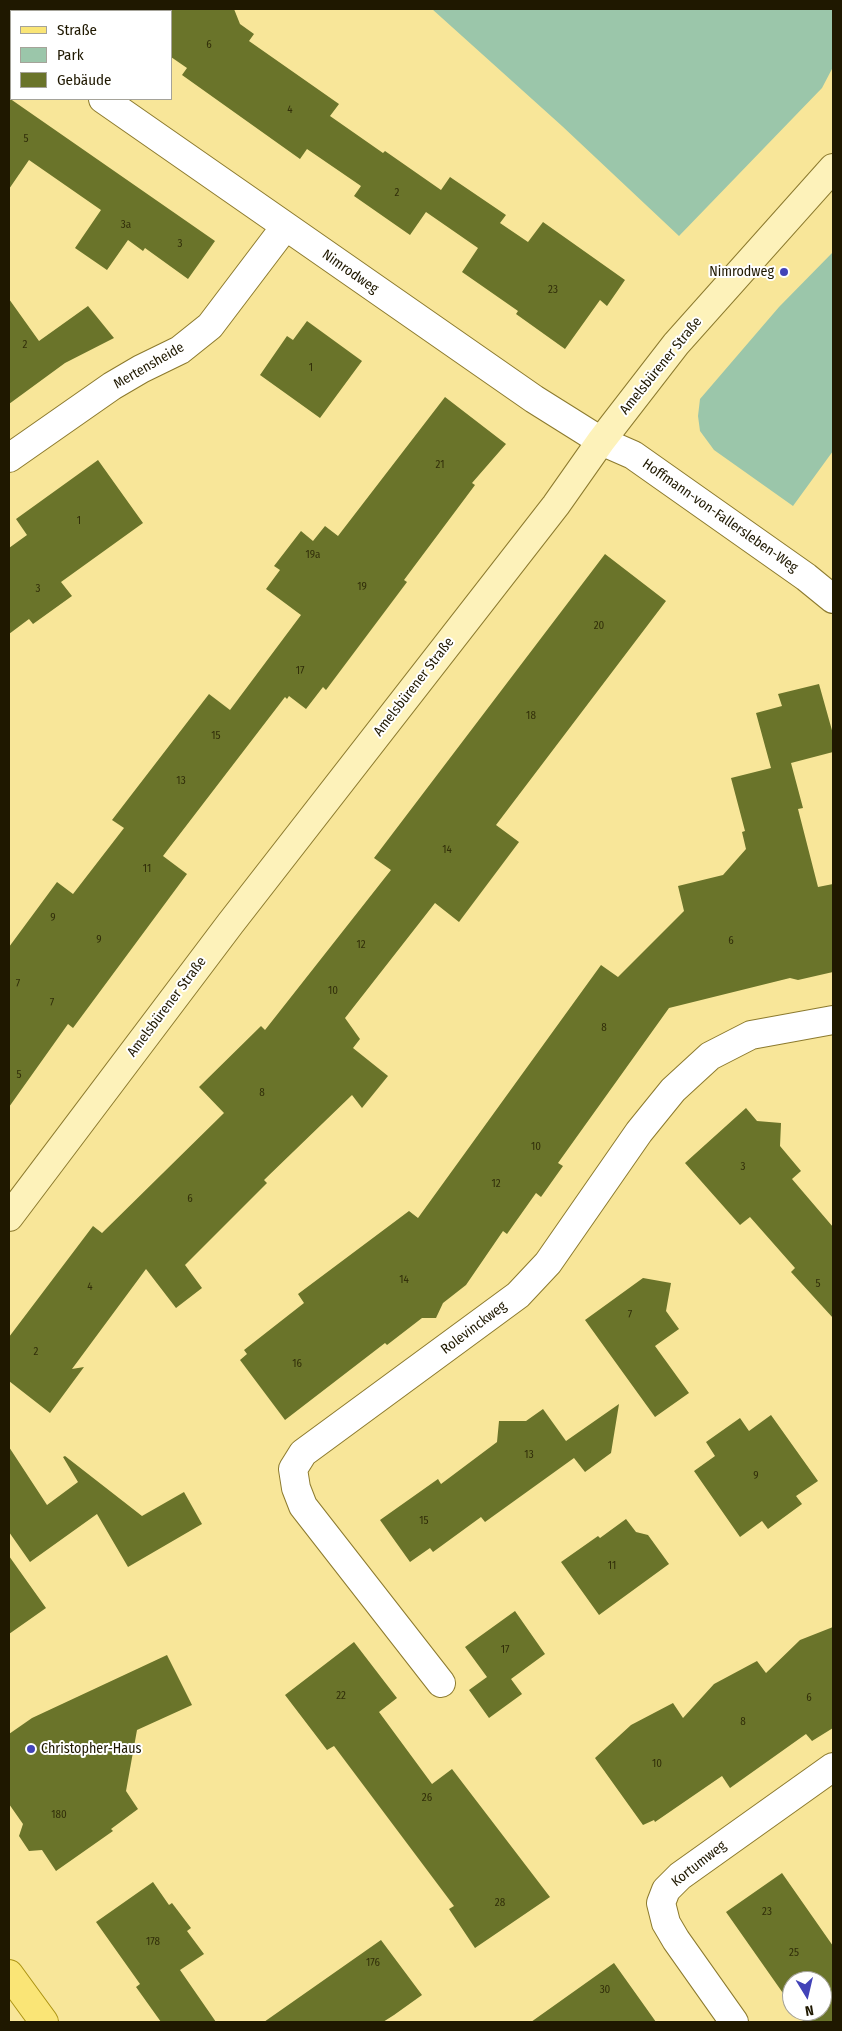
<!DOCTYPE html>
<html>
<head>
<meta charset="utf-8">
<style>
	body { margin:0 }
	#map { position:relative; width:842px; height:2031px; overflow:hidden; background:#f8e699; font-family:"Fira Sans Condensed",sans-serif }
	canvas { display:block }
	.frame { position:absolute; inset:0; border:10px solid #1f1800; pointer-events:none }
	.legend { position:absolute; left:10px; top:10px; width:162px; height:90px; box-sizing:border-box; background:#fff; border:1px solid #a5a399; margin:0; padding:6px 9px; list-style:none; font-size:15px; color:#1f1800 }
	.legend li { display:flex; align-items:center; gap:10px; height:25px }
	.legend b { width:25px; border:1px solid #a5a399 }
	.north { position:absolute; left:782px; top:1971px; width:50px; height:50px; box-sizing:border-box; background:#fff; border:1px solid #a5a399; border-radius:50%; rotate:171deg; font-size:14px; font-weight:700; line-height:20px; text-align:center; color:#1f1800 }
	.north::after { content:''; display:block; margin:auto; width:18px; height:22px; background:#4243b8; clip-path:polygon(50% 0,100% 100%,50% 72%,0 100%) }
</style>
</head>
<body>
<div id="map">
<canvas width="842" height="2031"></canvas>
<div class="frame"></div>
<ul class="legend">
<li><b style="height:6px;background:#fae576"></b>Straße</li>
<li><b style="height:14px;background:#9bc6aa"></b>Park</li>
<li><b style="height:14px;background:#6a742a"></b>Gebäude</li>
</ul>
<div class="north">N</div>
</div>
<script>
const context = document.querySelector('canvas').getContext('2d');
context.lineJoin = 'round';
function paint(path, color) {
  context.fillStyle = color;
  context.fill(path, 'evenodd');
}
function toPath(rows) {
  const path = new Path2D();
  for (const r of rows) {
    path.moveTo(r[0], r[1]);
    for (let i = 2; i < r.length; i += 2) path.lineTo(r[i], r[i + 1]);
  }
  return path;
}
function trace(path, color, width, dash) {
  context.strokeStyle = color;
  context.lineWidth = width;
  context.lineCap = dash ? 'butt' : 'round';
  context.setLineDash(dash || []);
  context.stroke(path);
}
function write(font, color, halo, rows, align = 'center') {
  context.font = font + ' "Fira Sans Condensed",sans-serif';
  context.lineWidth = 4;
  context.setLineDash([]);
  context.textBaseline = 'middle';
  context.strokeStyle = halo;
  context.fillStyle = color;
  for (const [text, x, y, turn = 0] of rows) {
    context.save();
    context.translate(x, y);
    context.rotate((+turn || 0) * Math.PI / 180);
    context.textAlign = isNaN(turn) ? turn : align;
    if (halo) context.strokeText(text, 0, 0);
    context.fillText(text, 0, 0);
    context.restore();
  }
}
paint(toPath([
	[432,9,833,9,833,67,822,88,679,236,562,126],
	[833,252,833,451,793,506,714,450,700,431,698,416,700,399,779,307]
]), '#9bc6aa');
paint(toPath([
	[171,9,234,9,240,24,254,34,249,41,339,104,330,116,383,153,385,151,441,190,450,177,506,215,500,223,528,242,543,222,625,280,607,306,600,300,565,349,516,314,518,311,462,272,478,248,426,212,410,235,354,196,361,186,307,149,300,159,182,75,187,68,171,57],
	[9,98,215,241,188,279,145,248,143,251,128,240,107,270,75,248,101,210,29,160,9,189],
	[9,299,39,341,88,306,114,338,65,363,9,404],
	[307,321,362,361,320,418,260,375,287,336,293,340],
	[445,397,506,444,472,483,475,485,404,580,407,582,326,690,323,687,306,709,289,696,287,699,285,697,163,856,187,874,73,1028,68,1024,9,1107,9,947,57,882,73,894,124,828,112,820,209,694,230,710,301,615,266,589,280,570,274,566,301,531,313,541,325,526,338,536],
	[98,460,143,523,61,582,72,596,33,624,29,619,9,634,9,548,27,535,16,519],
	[605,554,666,601,496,825,519,842,459,922,435,903,345,1018,360,1039,353,1048,388,1076,362,1108,352,1095,264,1180,267,1183,185,1265,202,1288,176,1308,146,1269,72,1369,84,1367,50,1413,9,1381,9,1337,93,1226,102,1233,224,1113,199,1087,261,1026,265,1030,391,870,374,858],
	[819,684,833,734,833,752,791,763,803,808,798,809,818,887,833,884,833,972,798,980,790,978,669,1008,558,1163,563,1166,541,1197,536,1193,507,1234,503,1231,466,1285,443,1303,436,1318,422,1318,387,1345,385,1343,285,1420,240,1360,247,1354,244,1350,304,1303,298,1294,409,1211,418,1218,601,965,618,977,684,911,678,886,723,875,746,849,742,832,745,831,731,778,771,768,756,713,782,706,778,694],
	[746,1108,757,1121,781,1123,780,1146,801,1171,792,1179,833,1227,833,1318,791,1272,795,1268,750,1217,740,1225,685,1163],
	[643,1278,671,1283,666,1311,679,1329,655,1346,689,1393,655,1417,585,1320],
	[619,1404,611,1453,585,1472,574,1458,485,1522,481,1517,433,1552,430,1548,410,1562,380,1520,438,1479,441,1484,497,1442,499,1421,526,1421,543,1409,566,1441],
	[771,1415,818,1481,796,1496,802,1504,768,1529,762,1521,740,1537,694,1471,715,1456,706,1442,740,1418,749,1431],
	[9,1447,47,1505,78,1482,63,1457,65,1456,142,1516,184,1492,202,1524,128,1567,97,1514,30,1562,9,1532],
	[626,1519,636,1532,648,1535,669,1564,599,1615,561,1562,598,1536,600,1538],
	[9,1556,46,1608,9,1634],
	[515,1611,545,1654,511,1679,522,1694,489,1718,469,1690,487,1677,465,1647],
	[833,1627,833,1728,812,1741,806,1734,730,1788,722,1776,655,1822,654,1820,643,1825,595,1758,631,1725,673,1703,683,1718,714,1684,757,1661,766,1673,800,1640],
	[354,1642,397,1698,379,1712,432,1784,452,1769,550,1897,475,1948,449,1909,454,1906,334,1746,327,1750,285,1695],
	[167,1655,192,1705,137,1730,126,1791,138,1809,111,1829,113,1831,56,1871,42,1850,29,1851,19,1836,23,1824,9,1804,9,1734,32,1718],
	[782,1873,833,1946,833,2022,804,2022,796,2011,822,2011,822,1981,792,1981,792,2006,726,1912],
	[153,1882,169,1905,172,1903,191,1928,187,1931,204,1954,180,1970,216,2022,161,2022,136,1987,140,1984,96,1922],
	[381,1940,422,1995,394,2015,383,2022,264,2022],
	[614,1963,656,2022,531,2022]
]), '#6a742a');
const street = toPath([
	[9,33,11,35],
	[103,99,534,399,601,441,633,455,806,577,833,599],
	[9,458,112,386,141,369,180,350,210,326,285,227],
	[441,1683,303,1506,296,1488,293,1469,303,1453,518,1295,548,1263,639,1132,673,1090,710,1056,751,1035,833,1020],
	[734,2022,676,1940,666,1923,661,1903,666,1890,680,1876,833,1767]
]);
const secondary = toPath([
	[9,1217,230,924,556,505,601,441,676,344,833,168]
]);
const primary = toPath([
	[9,1974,44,2022]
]);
trace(street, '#8c7a2e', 30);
trace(secondary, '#8c7a2e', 30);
trace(primary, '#ab9211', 30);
trace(street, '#fff', 28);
trace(secondary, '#fdf2ba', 28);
trace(primary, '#fae576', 28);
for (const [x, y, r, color] of [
	[784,272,5,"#4243b8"],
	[31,1749,5,"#4243b8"]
]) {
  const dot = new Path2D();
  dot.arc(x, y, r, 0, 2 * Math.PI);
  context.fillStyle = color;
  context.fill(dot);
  trace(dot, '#fff', 2);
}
write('11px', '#322f0a', null, [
	["6",209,45],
	["4",290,110],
	["5",26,139],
	["2",397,193],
	["3a",126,225],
	["3",180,244],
	["23",553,290],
	["2",25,345],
	["1",311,368],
	["21",440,465],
	["1",79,521],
	["19a",313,555],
	["19",362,587],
	["3",38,589],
	["20",599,626],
	["17",300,671],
	["18",531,716],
	["15",216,736],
	["13",181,781],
	["14",447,850],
	["11",147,869],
	["9",53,918],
	["9",99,940],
	["6",731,941],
	["12",361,945],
	["7",18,984],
	["10",333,991],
	["7",52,1003],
	["8",604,1028],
	["5",19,1075],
	["8",262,1093],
	["10",536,1147],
	["3",743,1167],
	["12",496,1184],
	["6",190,1199],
	["14",404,1280],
	["5",818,1284],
	["4",90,1287],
	["7",630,1315],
	["2",36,1352],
	["16",297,1364],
	["13",529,1455],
	["9",756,1476],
	["15",424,1521],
	["11",612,1566],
	["17",505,1650],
	["22",341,1696],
	["6",809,1698],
	["8",743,1722],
	["10",657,1764],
	["26",427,1798],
	["180",59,1815],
	["28",500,1903],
	["23",767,1912],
	["178",153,1942],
	["25",794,1953],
	["176",373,1963],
	["30",605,1990]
]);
write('14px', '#1f1800', '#fff', [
	["Nimrodweg",350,272,35],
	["Mertensheide",149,366,-30],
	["Amelsbürener Straße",661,366,-51],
	["Hoffmann-von-Fallersleben-Weg",720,516,35],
	["Amelsbürener Straße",414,687,-52],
	["Amelsbürener Straße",167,1007,-53],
	["Rolevinckweg",474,1328,-37],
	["Kortumweg",699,1864,-38]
]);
write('14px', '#1f1800', '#fff', [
	["Nimrodweg",774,272],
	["Christopher-Haus",41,1749,"left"]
], 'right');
</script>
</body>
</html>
